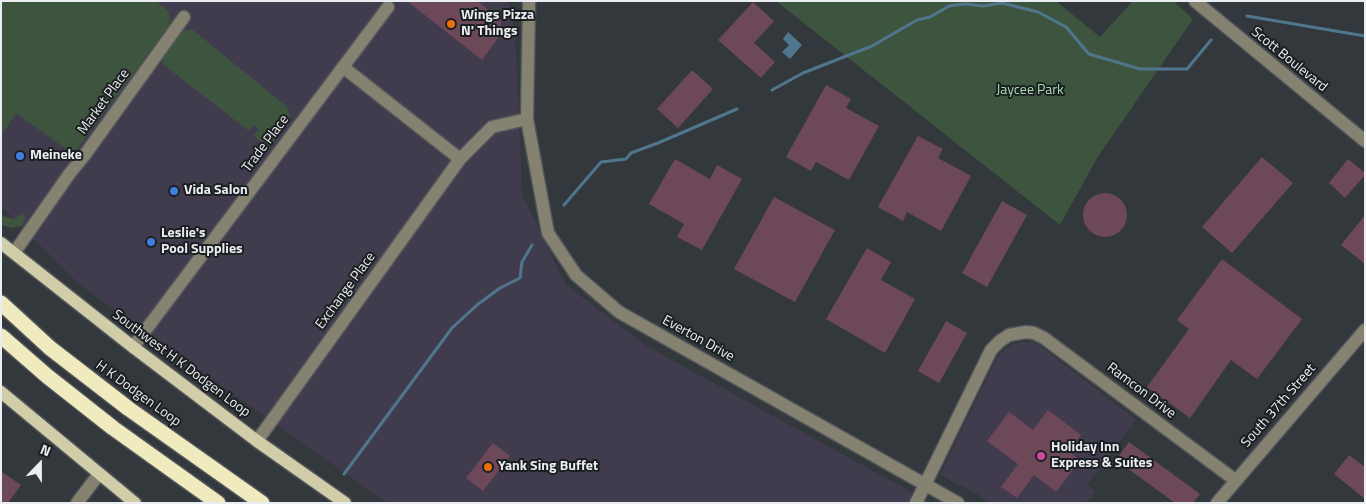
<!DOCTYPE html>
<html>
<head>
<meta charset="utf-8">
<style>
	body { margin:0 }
	#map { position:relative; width:1366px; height:504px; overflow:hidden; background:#33383d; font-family:"Titillium Web",sans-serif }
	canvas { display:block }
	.frame { position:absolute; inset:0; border:2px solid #eaedf1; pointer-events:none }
	.north { position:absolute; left:15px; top:439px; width:50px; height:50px; -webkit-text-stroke:4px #1c1f21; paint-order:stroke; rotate:22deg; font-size:14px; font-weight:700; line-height:20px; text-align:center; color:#eaedf1 }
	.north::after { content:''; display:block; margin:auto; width:18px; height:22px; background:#eaedf1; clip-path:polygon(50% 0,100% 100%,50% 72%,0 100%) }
</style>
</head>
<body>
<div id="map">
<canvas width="1366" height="504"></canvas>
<div class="frame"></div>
<div class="north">N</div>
</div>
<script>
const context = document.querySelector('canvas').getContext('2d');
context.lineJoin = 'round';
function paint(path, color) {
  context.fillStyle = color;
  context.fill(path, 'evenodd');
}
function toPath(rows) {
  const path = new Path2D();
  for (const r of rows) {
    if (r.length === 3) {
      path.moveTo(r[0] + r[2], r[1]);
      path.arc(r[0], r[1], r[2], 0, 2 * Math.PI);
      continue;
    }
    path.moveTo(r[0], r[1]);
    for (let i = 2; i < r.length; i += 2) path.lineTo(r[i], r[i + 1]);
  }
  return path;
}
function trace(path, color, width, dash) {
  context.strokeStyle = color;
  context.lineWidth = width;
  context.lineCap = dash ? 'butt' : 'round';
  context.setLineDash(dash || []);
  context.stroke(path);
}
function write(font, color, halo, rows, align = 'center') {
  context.font = font + ' "Titillium Web",sans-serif';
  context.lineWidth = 4;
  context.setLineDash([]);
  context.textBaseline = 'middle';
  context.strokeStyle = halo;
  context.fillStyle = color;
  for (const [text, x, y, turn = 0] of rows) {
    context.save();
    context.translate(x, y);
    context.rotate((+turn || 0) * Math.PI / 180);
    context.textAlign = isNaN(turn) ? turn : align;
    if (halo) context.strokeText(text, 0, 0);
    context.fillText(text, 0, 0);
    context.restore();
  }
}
paint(toPath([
	[1,1,508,1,515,33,522,195,566,285,648,347,931,503,387,503,80,285,1,206],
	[1025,342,1033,342,1043,348,1136,420,1087,484,1095,492,1086,503,989,503,976,493,940,475,997,358,1004,350,1014,344]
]), '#413c4d');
paint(toPath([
	[1,1,156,1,168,11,170,18,169,26,73,154,16,113,1,136],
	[776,1,1056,1,1100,37,1133,1,1173,1,1193,19,1097,158,1060,225],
	[193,30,287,107,291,117,257,163,250,158,263,143,254,136,259,129,254,125,249,131,164,65,162,59,183,31],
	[22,213,26,219,21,226,12,228,1,225,1,214,6,217,14,219]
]), '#3d553f');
paint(toPath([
	[788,32,802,45,790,59,782,52,789,45,783,39]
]), '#4f768d');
trace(toPath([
	[1247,16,1365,36],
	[772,90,803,73,872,46,917,20,930,17,949,6,965,4,983,6,1002,3,1038,12,1066,27,1089,54,1140,69,1187,69,1211,40],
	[564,205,601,162,626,159,631,153,658,143,737,109],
	[344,474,452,328,477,305,500,288,520,278,522,262,532,245]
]), '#4f768d', 3);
paint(toPath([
	[407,1,477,1,501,20,500,35,482,60],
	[753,2,774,21,754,43,775,62,761,78,718,40],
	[692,70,713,89,678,128,657,109],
	[826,85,851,99,846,108,879,126,849,180,816,162,811,171,786,157],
	[918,136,943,149,938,158,971,176,941,231,907,212,903,221,878,207],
	[1262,157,1293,183,1232,253,1202,227],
	[675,159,710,179,717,165,742,179,702,250,677,237,684,224,649,204],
	[1348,159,1365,173,1365,175,1345,198,1329,183],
	[1105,215,22],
	[774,197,835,230,795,302,734,269],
	[1002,201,1027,215,987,287,962,273],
	[1365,215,1365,264,1341,245],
	[867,248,891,262,881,280,915,299,885,353,826,319],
	[1222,259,1302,319,1257,379,1231,360,1190,418,1147,387,1189,329,1177,320],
	[946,321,967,333,939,383,918,371],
	[1048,410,1081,435,1069,451,1080,460,1056,492,1034,475,1017,498,1001,487,1018,464,987,441,1009,412,1033,430],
	[1129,442,1200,494,1193,503,1175,503,1116,460],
	[493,443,510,456,483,491,466,478],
	[1349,455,1365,467,1365,499,1334,474],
	[1,471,21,485,8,503,1,503]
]), '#6d4859');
const minor = toPath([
	[529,1,527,119,548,233,576,275,619,312,958,503],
	[1195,1,1365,141],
	[343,67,460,159],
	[14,253,70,173,84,156,184,17],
	[133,347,388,7],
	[257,441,460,159,492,127,527,119],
	[77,503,99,474],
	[916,503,991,350,1000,341,1009,335,1026,332,1034,333,1044,338,1235,480],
	[1217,503,1365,330]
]);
const major = toPath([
	[1,243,133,347,257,441,345,503],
	[1,392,135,503]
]);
const highway = toPath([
	[1,303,50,348,129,409,262,503],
	[1,336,47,376,113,428,218,503]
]);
trace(minor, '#50555a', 15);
trace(major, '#50555a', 15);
trace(highway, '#50555a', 18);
trace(minor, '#858271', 12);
trace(major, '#d2cda9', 12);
trace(highway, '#f0eabf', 15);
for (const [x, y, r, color] of [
	[451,24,5,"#e8710a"],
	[20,156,5,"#3f7fe0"],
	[174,191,5,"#3f7fe0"],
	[151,242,5,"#3f7fe0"],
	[1041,456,5,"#d1479c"],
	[488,467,5,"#e8710a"]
]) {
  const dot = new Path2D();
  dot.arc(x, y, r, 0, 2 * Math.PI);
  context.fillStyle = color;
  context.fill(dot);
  trace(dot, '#1c1f21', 2);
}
write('bold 14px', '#eaedf1', '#1c1f21', [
	["Wings Pizza",461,16],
	["N' Things",461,32],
	["Meineke",30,156],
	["Vida Salon",184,191],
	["Leslie's",161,234],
	["Pool Supplies",161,250],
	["Holiday Inn",1051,448],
	["Express & Suites",1051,464],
	["Yank Sing Buffet",498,467]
], 'left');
write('14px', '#eaedf1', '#1c1f21', [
	["Scott Boulevard",1289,60,39],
	["Market Place",104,102,-54],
	["Trade Place",266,144,-53],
	["Exchange Place",346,291,-54],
	["Everton Drive",698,339,29],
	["Southwest H K Dodgen Loop",181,364,37],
	["Ramcon Drive",1141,391,37],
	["H K Dodgen Loop",138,394,36],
	["South 37th Street",1279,406,-49]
]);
write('14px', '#a8ddad', '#1c1f21', [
	["Jaycee Park",1030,91]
]);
</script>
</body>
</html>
